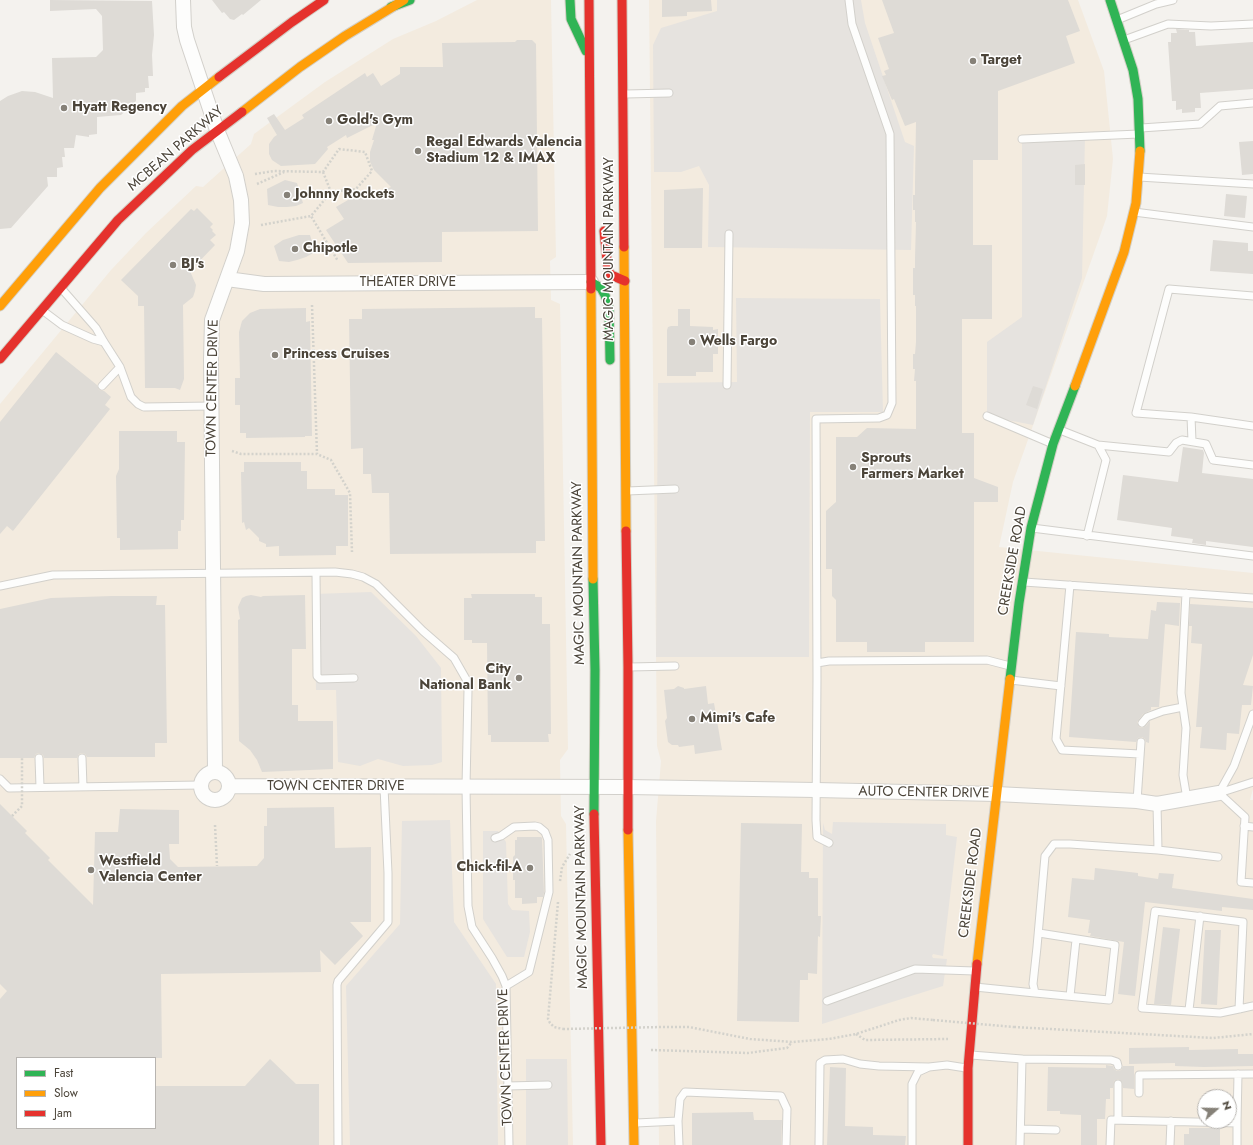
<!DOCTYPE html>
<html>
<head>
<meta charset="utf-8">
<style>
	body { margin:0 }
	#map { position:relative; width:1253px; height:1145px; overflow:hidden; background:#f4f2ee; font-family:Jost,sans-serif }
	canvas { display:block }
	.legend { position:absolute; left:16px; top:1057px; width:140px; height:72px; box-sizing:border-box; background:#fff; border:1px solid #b7b4b0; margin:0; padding:5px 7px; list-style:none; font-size:12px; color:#4b4439 }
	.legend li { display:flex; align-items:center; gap:8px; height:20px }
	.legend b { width:20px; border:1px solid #b7b4b0 }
	.north { position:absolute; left:1197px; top:1089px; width:40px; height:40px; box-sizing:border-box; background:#fff; border:1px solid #b7b4b0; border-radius:50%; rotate:70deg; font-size:11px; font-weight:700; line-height:16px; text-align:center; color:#4b4439 }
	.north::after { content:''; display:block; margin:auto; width:14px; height:18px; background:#868178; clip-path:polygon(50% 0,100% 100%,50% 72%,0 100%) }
</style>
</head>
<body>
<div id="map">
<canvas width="1253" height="1145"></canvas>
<ul class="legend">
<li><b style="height:5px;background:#30b455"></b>Fast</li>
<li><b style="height:5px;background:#ff9f0a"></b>Slow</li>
<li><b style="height:5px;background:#e5322d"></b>Jam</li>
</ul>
<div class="north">N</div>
</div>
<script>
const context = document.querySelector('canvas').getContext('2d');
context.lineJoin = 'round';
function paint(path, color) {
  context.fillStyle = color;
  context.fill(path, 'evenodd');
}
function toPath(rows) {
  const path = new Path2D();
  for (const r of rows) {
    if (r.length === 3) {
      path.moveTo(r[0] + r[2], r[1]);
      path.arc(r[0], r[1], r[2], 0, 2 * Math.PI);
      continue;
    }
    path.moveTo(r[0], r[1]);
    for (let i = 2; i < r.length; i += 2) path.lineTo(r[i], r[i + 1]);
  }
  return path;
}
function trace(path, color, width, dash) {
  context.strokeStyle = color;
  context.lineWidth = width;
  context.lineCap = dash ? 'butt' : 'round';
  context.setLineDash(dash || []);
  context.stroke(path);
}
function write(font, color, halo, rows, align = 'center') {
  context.font = font + ' Jost,sans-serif';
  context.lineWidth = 3;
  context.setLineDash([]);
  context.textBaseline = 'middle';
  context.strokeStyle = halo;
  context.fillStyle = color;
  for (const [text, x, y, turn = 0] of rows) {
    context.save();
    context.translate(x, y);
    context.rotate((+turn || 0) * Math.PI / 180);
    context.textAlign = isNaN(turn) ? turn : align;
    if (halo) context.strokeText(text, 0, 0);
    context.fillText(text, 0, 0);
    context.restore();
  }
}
paint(toPath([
	[477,0,551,0,556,257,550,261,551,300,560,304,568,749,560,760,561,816,566,824,573,1145,0,1145,0,404,111,270,146,233,196,186,203,187,251,144,254,134,325,82,393,39,436,21],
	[17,1058,155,1058,155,1128,17,1128],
	[649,0,1078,0,1104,71,1113,159,1107,216,1013,482,999,547,1253,573,1253,789,1250,800,1253,800,1253,1145,659,1145,656,821,661,761,657,746],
	[1205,1097,1229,1097,1229,1121,1205,1121]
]), '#f3ebdf');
paint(toPath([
	[717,0,861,0,865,23,905,142,914,146,911,250,708,247,709,185,699,166,681,172,654,172,653,45,661,28,717,11],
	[1085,136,1082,278,1033,425,987,416,987,342,1022,317,1022,139],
	[736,298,880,299,883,412,810,412,809,657,656,657,658,383,737,382],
	[371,592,416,636,441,668,442,762,432,765,403,766,378,759,360,766,338,762,336,690,316,690,314,594],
	[450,820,454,922,496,984,498,1145,350,1145,346,986,400,924,402,821],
	[833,822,946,824,946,835,957,837,943,956,933,954,932,956,933,958,947,959,943,986,822,1024,823,823,825,830,832,834],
	[483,831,498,831,506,842,508,904,512,910,529,911,530,932,524,957,507,957,483,919],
	[526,1059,567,1059,568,1145,526,1145]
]), '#e6e3df');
paint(toPath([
	[50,0,152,1,154,35,152,55,153,76,148,76,149,88,145,88,145,92,136,93,136,101,121,115,97,117,97,134,89,135,89,137,76,135,74,148,64,148,65,157,62,157,63,167,57,168,57,177,47,177,48,186,11,228,0,229,0,101,8,96,22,91,35,92,53,98,52,58,96,57,103,50,102,16,96,9,50,11],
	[212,0,261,0,243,15,242,14,234,20,230,19,224,12,222,13],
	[662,0,711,0,712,11,687,12,687,16,662,17],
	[882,0,1068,0,1080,31,1066,36,1075,63,998,91,998,160,973,160,973,245,992,245,992,319,962,319,962,433,974,433,974,478,998,487,998,502,974,502,974,642,925,642,925,652,867,652,867,642,836,642,836,600,832,596,832,569,826,569,826,511,836,502,836,437,857,437,867,428,916,429,916,381,914,381,915,369,913,369,913,354,915,354,916,342,916,306,915,306,915,295,913,295,913,268,915,268,915,258,916,222,915,222,915,210,913,210,913,195,915,195,915,183,916,122,905,126,894,99,892,100,882,76,886,75,884,71,889,69,878,38,894,33],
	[1176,29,1189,30,1189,32,1195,32,1196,46,1253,42,1253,89,1200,93,1201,108,1195,108,1195,112,1182,113,1182,109,1176,110,1176,101,1172,101,1168,42,1171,42,1171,33,1177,33],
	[517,40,532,40,536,44,538,231,442,232,442,262,348,263,326,230,344,219,336,207,348,200,363,195,365,198,391,187,374,170,370,162,370,152,374,140,372,140,377,123,347,138,346,135,327,147,328,149,315,164,281,166,272,160,269,154,269,144,274,137,277,135,267,118,274,114,285,130,304,118,302,115,365,73,367,77,373,73,381,86,400,74,400,67,443,67,442,43,515,42],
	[1253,141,1253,174,1242,175,1239,142],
	[1085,164,1085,185,1075,185,1075,165],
	[285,180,297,183,303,203,296,206,287,207,278,207,268,205,267,189],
	[703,188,702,248,664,248,664,190],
	[1226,194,1247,196,1245,218,1224,216],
	[197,208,213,224,210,227,213,230,212,231,216,235,210,240,215,245,190,271,196,285,195,291,193,297,183,305,184,379,180,390,175,388,145,388,144,306,138,306,138,296,121,280,191,209,194,211],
	[299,235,310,235,315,252,306,257,297,260,289,262,279,261,274,246,283,240],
	[1213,240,1248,243,1248,251,1253,251,1253,274,1210,271],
	[535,307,535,318,542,318,545,541,536,541,536,553,390,554,389,493,372,493,371,474,363,474,363,448,351,449,349,319,362,319,362,309],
	[306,308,306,322,310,321,312,436,305,436,305,437,246,438,246,433,240,433,240,405,235,405,235,378,240,378,239,332,242,321,250,313,260,309],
	[678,309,690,309,690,326,713,327,713,330,718,329,718,354,713,354,713,372,696,372,696,376,667,376,667,330,668,327,671,326,678,326],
	[56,352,97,385,99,390,104,391,111,397,105,405,110,409,13,531,7,526,0,534,0,422],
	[1033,386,1043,389,1037,409,1026,405],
	[119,431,177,431,177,442,185,442,184,520,181,520,181,531,178,531,178,549,120,550,120,538,117,538,116,476,119,469],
	[1183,447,1203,450,1204,453,1202,473,1253,479,1253,547,1206,541,1206,545,1192,543,1193,539,1171,536,1172,528,1117,520,1123,475,1178,482],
	[244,462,301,462,301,471,307,471,307,489,335,489,335,495,348,495,348,546,336,546,336,555,279,556,279,546,266,547,266,544,259,541,259,538,249,528,246,530,244,522,242,523,241,472,244,472],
	[471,594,535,594,535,597,542,597,542,624,550,624,551,734,548,734,549,742,491,742,491,735,488,735,487,643,472,643,472,640,464,640,464,598,472,598],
	[251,595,261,597,263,596,305,595,306,649,292,649,292,705,298,705,298,721,333,721,333,769,262,772,257,760,250,750,239,741,238,620,240,619,238,607,242,598,246,596],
	[112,596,157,596,156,605,165,605,167,743,155,743,155,757,87,757,85,754,82,753,79,754,77,758,44,758,43,755,39,753,36,754,34,758,0,758,0,609,51,598],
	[1157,602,1180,603,1179,626,1165,624,1159,707,1151,707,1151,710,1143,714,1137,722,1139,727,1142,728,1146,726,1150,721,1149,743,1146,742,1145,739,1142,737,1138,738,1136,742,1069,737,1076,632,1109,634,1109,637,1148,639,1151,610,1156,611],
	[1190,604,1253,608,1253,655,1243,685,1253,686,1251,705,1242,705,1239,734,1227,733,1226,750,1200,748,1202,727,1196,727,1202,644,1191,643,1192,626,1189,626],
	[678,686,684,688,684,689,706,686,708,704,714,703,722,750,695,754,694,745,679,747,678,745,672,745,668,742,665,721,667,718,664,690,674,689],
	[0,804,27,831,25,833,50,858,48,860,93,905,95,832,118,832,120,809,179,810,179,844,169,844,170,859,178,867,257,866,264,858,264,826,267,826,267,808,334,807,335,848,371,847,371,922,350,922,363,936,335,965,320,950,321,972,161,974,162,1058,17,1058,17,1128,155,1128,155,1086,245,1086,270,1059,296,1084,319,1084,319,1145,0,1145,0,999,7,991,0,984],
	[741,823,802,824,801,872,809,872,809,878,818,878,818,916,821,916,820,937,818,936,817,974,808,973,808,980,800,980,799,1022,737,1021],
	[517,837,541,837,542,838,544,893,543,897,537,897,537,903,522,904,522,898,515,898,515,880,513,880,513,857,515,855,515,840,517,840],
	[1095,868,1138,873,1138,876,1158,879,1159,873,1174,874,1172,888,1253,899,1253,910,1222,907,1222,911,1145,902,1135,996,1118,994,1124,942,1090,936,1091,933,1088,933,1090,920,1068,917,1072,878,1094,880],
	[1163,927,1180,929,1171,1005,1154,1004],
	[1205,930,1221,930,1217,1005,1201,1004],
	[1189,1047,1189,1050,1238,1049,1238,1054,1253,1054,1253,1066,1204,1067,1175,1066,1175,1063,1129,1064,1129,1048],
	[1106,1065,1113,1066,1114,1069,1117,1071,1121,1070,1123,1066,1134,1066,1134,1089,1123,1088,1122,1082,1120,1080,1118,1079,1114,1081,1113,1088,1110,1088,1110,1099,1106,1099,1105,1119,1097,1119,1097,1145,1081,1145,1081,1115,1060,1114,1060,1111,1047,1111,1048,1067,1106,1068],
	[830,1067,846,1068,845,1126,873,1127,873,1135,906,1136,905,1145,827,1145],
	[753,1112,754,1120,782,1120,781,1145,692,1145,692,1113],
	[1189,1128,1220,1128,1220,1145,1184,1145,1184,1134,1189,1134]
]), '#dedbd6');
const lane = toPath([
	[1117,20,1156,4,1173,0],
	[1124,40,1168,24,1211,26,1253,24],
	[626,94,669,93],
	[1141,128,1200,124,1220,106,1253,103],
	[1022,139,1139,134],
	[1139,177,1253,184],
	[1134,212,1253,227],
	[61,288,96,328,104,342,120,367,131,397,138,404,144,407,212,406],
	[1253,296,1169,289,1136,413,1191,417,1253,426],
	[42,310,62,325,93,339,104,342],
	[727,385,729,234],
	[102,386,120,367],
	[987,416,1053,444],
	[1191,417,1192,441],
	[1060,430,1098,445,1106,460,1087,536],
	[1098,445,1169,452,1176,443,1182,440,1206,444,1213,460,1253,465],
	[627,491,675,489],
	[1032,528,1253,556],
	[316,573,317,676,320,679,354,678],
	[1024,582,1253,598],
	[1070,585,1056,739,1062,750,1140,754],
	[0,586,53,575,335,572,352,574,363,577,376,584,423,631,454,658,466,679,468,690,466,787,468,906,472,927,492,958,502,976,506,986,509,1145],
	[1186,593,1181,693,1186,728,1183,775,1187,799],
	[817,663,829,661,987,660,1010,666],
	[630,667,675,666],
	[1011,680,1061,686],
	[1142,723,1147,717,1163,711,1183,707],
	[39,758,40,787],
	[82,758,83,787],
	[0,779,9,788,201,785],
	[1219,793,1245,817,1241,882,1253,883],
	[1219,793,1234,766,1253,714],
	[1219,793,1253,782],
	[1137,801,1141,742],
	[1244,826,1253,827],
	[495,838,501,836,514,827,535,826,539,827,545,832,548,840,549,892,529,972,506,986],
	[829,843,817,837,816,820,817,678,816,419,879,418,887,415,892,403,890,134,852,24,849,0],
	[1158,850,1218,857],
	[1039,933,1115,945,1109,1000,1035,993,1033,984,1037,947,1045,856,1054,844,1070,844,1158,850,1157,804],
	[975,987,1035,993],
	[1070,996,1076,940],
	[827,1001,915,969,975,971],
	[1239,1009,1243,922,1155,911,1142,1008,1220,1013,1239,1009,1253,1006],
	[1189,1010,1200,916],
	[971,1055,1022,1059,1020,1145],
	[1022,1059,1111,1060,1117,1062,1118,1066],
	[1118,1084,1118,1120],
	[507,1086,548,1085],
	[1139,1093,1139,1075,1253,1074],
	[678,1121,680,1099,685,1092,781,1096,787,1109,786,1145],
	[636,1123,678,1121,679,1145],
	[1237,1123,1238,1074],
	[1021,1129,1056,1130],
	[338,1145,337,985,338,981,388,922,388,873,384,787],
	[819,1145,820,1063,825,1060,843,1059,860,1064,879,1066,929,1067],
	[912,1145,912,1084,918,1072,929,1067,947,1065,966,1068],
	[1110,1145,1111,1120,1237,1123,1237,1145],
	[1170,1145,1171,1121]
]);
const street = toPath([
	[183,0,184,27,187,40,217,130,236,176,241,200,242,223,237,251,212,320,211,360,215,772],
	[227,279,264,284,591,282],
	[215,786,14],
	[229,786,627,787,816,790,996,794,1137,801,1157,804,1219,793]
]);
const fast = toPath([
	[570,0,571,19,586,51],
	[1110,0,1133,70,1138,99,1140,151],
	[391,7,410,0],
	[591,282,601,288,605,295,609,308,610,360],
	[593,579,595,670,594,814],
	[1010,679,1019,603,1031,528,1053,444,1075,386]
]);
const slow = toPath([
	[242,112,300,67,345,36,404,0],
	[624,247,626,531],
	[591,289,593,579],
	[0,306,100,188,182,106,219,77],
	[1075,386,1124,252,1136,203,1140,151],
	[628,830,634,1145],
	[977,964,1010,679]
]);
const jam = toPath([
	[589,0,591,289],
	[622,0,624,247],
	[219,77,292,22,324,0],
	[604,231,608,270,611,275,625,281],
	[0,359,118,220,192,150,242,112],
	[626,531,628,667,628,830],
	[594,814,601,1145],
	[968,1145,968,1068,977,964]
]);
trace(lane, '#d2d0cb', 9);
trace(street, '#d2d0cb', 16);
trace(fast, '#d3cfc5', 11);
trace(slow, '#d3cfc5', 11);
trace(jam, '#d3cfc5', 11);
trace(toPath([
	[323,172,331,192],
	[255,174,274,171,323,172,339,149,365,152,372,171,356,189,331,192,311,216,338,261],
	[257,184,284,172],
	[261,225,311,216],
	[312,305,317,454],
	[232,451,241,454,317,454,331,460,350,493,352,552],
	[215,825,217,866],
	[560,881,562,867,570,854],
	[558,902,548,1019,550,1023,554,1027,563,1029],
	[663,1027,689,1027,750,1039,793,1042,829,1039,856,1034,899,1020,911,1018,933,1020],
	[1014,1027,1213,1038,1253,1034],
	[856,1034,865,1040,948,1039],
	[651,1050,748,1053,787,1048,792,1042]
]), '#d3d2cc', 2.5, [2, 2]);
trace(lane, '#fdfdfc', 7);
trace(street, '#fdfdfc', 14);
trace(fast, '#30b455', 9);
trace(slow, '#ff9f0a', 9);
trace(jam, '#e5322d', 9);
trace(toPath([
	[12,816,22,806,22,758],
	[933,1020,1014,1027],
	[563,1029,663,1027]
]), '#d3d2cc', 2.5, [2, 2]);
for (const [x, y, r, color] of [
	[973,61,4,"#868178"],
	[64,108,4,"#868178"],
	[329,121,4,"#868178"],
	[418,151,4,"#868178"],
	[287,195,4,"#868178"],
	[295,249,4,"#868178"],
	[173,265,4,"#868178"],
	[692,342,4,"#868178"],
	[275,355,4,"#868178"],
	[853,467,4,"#868178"],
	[519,678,4,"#868178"],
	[692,719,4,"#868178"],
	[530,868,4,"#868178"],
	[91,870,4,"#868178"]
]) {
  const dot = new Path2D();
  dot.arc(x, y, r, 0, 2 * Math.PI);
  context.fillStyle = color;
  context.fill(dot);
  trace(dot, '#fff', 1.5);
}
write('bold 14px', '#4b4439', '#fff', [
	["Target",981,61],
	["Hyatt Regency",72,108],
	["Gold's Gym",337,121],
	["Regal Edwards Valencia",426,143],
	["Stadium 12 & IMAX",426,159],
	["Johnny Rockets",295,195],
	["Chipotle",303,249],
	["BJ's",181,265],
	["Wells Fargo",700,342],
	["Princess Cruises",283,355],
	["Sprouts",861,459],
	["Farmers Market",861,475],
	["City",511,670,"right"],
	["National Bank",511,686,"right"],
	["Mimi's Cafe",700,719],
	["Westfield",99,862],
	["Valencia Center",99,878],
	["Chick-fil-A",522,868,"right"]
], 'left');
write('14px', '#4b4439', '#fff', [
	["MCBEAN PARKWAY",176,149,-41],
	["MAGIC MOUNTAIN PARKWAY",610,249,-90],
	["THEATER DRIVE",408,283],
	["TOWN CENTER DRIVE",213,388,-89],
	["CREEKSIDE ROAD",1013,561,-80],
	["MAGIC MOUNTAIN PARKWAY",579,573,-91],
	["TOWN CENTER DRIVE",336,787],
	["AUTO CENTER DRIVE",924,793,1],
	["CREEKSIDE ROAD",971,883,-83],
	["MAGIC MOUNTAIN PARKWAY",582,897,-91],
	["TOWN CENTER DRIVE",506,1057,-92]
]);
</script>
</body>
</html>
